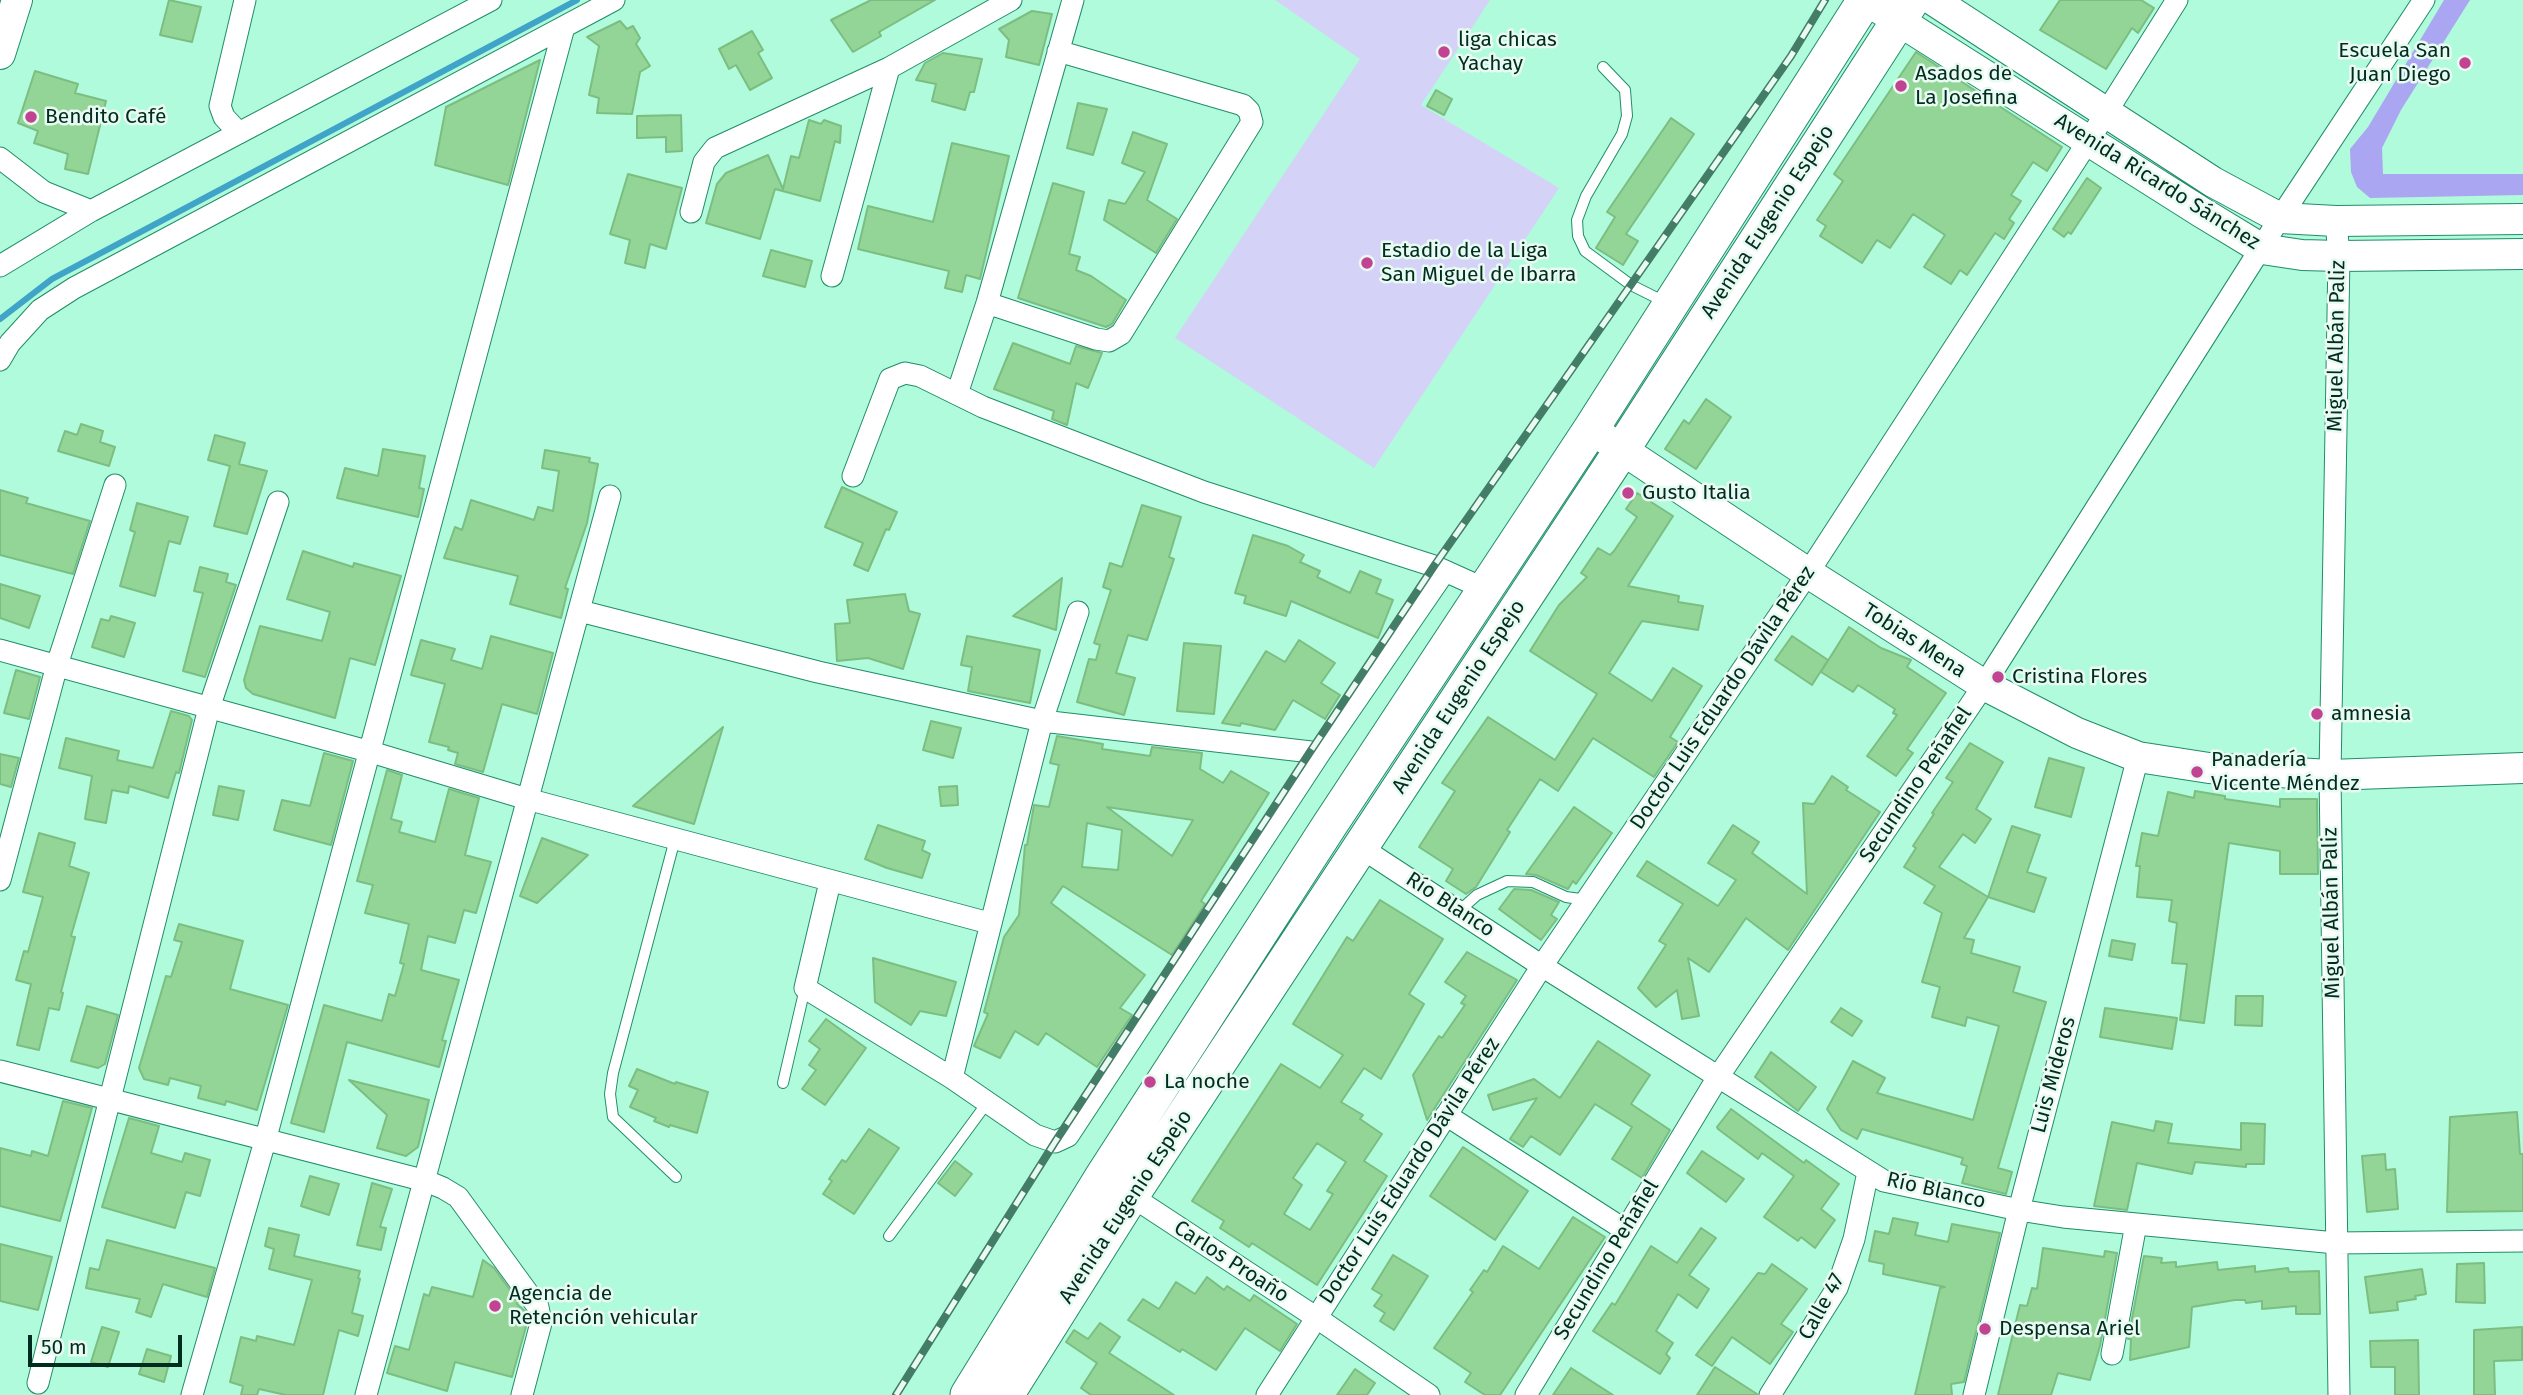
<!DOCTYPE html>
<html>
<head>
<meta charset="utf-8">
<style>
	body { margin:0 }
	#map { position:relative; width:2523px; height:1395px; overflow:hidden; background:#affbdb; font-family:"Fira Sans",sans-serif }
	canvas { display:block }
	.scale { position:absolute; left:28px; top:1335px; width:154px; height:32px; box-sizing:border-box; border:4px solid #002d1f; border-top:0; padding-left:9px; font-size:21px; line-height:24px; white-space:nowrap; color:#002d1f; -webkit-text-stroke:5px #e8faf2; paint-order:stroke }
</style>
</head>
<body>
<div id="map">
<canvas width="2523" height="1395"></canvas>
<div class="scale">50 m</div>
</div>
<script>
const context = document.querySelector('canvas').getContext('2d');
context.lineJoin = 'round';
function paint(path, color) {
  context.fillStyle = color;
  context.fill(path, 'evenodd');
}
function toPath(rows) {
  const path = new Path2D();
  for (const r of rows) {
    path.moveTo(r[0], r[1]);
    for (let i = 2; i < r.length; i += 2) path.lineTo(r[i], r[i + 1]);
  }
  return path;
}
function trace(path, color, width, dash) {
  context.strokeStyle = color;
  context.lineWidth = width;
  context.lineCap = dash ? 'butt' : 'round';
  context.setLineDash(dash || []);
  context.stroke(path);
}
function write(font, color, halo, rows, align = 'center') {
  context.font = font + ' "Fira Sans",sans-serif';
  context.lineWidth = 5;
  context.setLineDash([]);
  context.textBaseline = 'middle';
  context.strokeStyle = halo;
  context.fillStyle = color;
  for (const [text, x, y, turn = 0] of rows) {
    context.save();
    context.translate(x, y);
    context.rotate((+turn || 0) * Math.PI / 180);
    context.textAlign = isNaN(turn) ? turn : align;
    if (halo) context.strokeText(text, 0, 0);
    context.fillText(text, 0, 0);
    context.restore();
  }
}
paint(toPath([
	[1275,0,1490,0,1421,105,1559,188,1374,468,1175,338,1360,59]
]), '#d4d3f7');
paint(toPath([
	[2444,0,2470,0,2401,110,2382,148,2383,174,2523,174,2523,195,2370,198,2357,187,2351,172,2350,149,2368,127]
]), '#aba6f1');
trace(toPath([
	[0,319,52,279,577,0]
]), '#40a4c9', 6);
const building = toPath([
	[169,0,201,7,192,42,160,35,169,0],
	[871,0,935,0,879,32,881,36,853,52,831,20,871,0],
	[2060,0,2141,0,2154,8,2138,33,2132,28,2106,69,2040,30,2060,0],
	[1032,11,1052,14,1039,65,1006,57,1009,40,999,29,1032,11],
	[620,21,627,29,633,26,640,38,636,44,650,66,640,72,632,114,597,113,599,98,589,95,599,46,587,37,620,21],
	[752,31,763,50,758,53,772,78,750,90,736,65,729,69,719,49,752,31],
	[1916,52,2062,147,2047,171,2033,162,2011,195,2021,201,2009,219,2014,223,2004,239,1995,233,1967,275,1960,270,1951,284,1924,267,1945,235,1913,214,1890,248,1877,240,1862,263,1820,236,1826,226,1817,220,1843,181,1834,174,1916,52],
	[943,53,982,59,974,92,970,92,965,110,932,101,936,84,916,80,925,63,943,53],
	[540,60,508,185,435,165,446,107,540,60],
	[35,71,78,84,75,93,106,101,88,174,65,169,68,154,34,143,38,131,18,123,35,71],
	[1436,90,1452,99,1444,115,1427,106,1436,90],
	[1078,103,1107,109,1093,155,1067,148,1078,103],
	[681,115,682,151,666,152,666,137,637,138,637,116,681,115],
	[1671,118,1694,134,1626,234,1638,241,1623,265,1596,248,1615,217,1607,212,1671,118],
	[809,120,821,124,824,120,841,126,840,143,835,141,820,201,775,189,760,239,706,223,717,184,726,173,768,155,783,189,791,156,799,158,809,120],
	[1133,132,1167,144,1147,200,1177,219,1156,253,1104,220,1109,200,1125,204,1145,172,1122,163,1133,132],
	[952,143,1009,156,980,279,966,275,962,292,945,288,949,271,858,249,868,206,933,222,952,143],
	[628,174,682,188,666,249,650,244,645,268,625,263,630,240,610,234,628,174],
	[2087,178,2101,188,2071,234,2068,232,2064,237,2053,229,2087,178],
	[1053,183,1084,192,1069,254,1080,257,1076,270,1091,276,1126,300,1112,324,1106,327,1018,298,1053,183],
	[771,250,812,261,805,287,763,276,771,250],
	[1013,343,1070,364,1076,346,1102,353,1088,388,1076,383,1067,425,1052,419,1054,411,994,389,1013,343],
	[1706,399,1731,417,1696,469,1665,449,1684,420,1689,424,1706,399],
	[81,424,103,431,100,442,115,447,109,466,58,451,65,431,77,435,81,424],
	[215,435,245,443,239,464,267,471,247,534,214,526,230,466,208,460,215,435],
	[383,449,425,456,419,488,424,489,418,517,337,498,345,468,378,476,383,449],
	[545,450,590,458,589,462,598,464,587,523,565,588,568,589,561,618,510,604,518,576,444,558,455,527,462,530,471,500,534,520,538,507,553,511,559,471,542,468,545,450],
	[842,487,897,512,889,530,886,529,868,571,854,565,863,543,825,527,842,487],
	[0,490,28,498,26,503,90,521,73,574,0,555,0,490],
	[1637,493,1673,516,1628,586,1679,596,1678,602,1703,606,1698,630,1642,621,1609,673,1652,701,1673,668,1702,686,1670,737,1678,742,1654,777,1593,738,1558,791,1540,779,1507,830,1510,832,1476,887,1466,894,1446,881,1453,869,1419,847,1455,791,1442,783,1488,717,1555,760,1597,694,1530,651,1559,605,1587,577,1581,573,1598,548,1610,555,1614,551,1637,517,1626,509,1637,493],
	[137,503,188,517,180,544,169,541,155,596,120,586,135,532,130,530,137,503],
	[1142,505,1181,517,1169,557,1174,559,1147,640,1128,635,1116,673,1135,678,1124,715,1077,702,1089,659,1096,660,1100,645,1094,643,1111,590,1103,587,1110,563,1122,567,1142,505],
	[1253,535,1288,546,1304,555,1300,562,1320,571,1317,577,1350,593,1360,571,1381,580,1376,593,1393,600,1378,638,1291,601,1286,616,1244,603,1246,596,1235,593,1253,535],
	[303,551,353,567,354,563,401,576,375,665,350,658,335,718,253,694,246,688,244,680,260,626,322,641,330,612,287,599,303,551],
	[200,567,228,574,226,582,236,585,205,677,183,671,203,593,194,591,200,567],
	[1062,578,1056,630,1013,616,1062,578],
	[0,584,40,596,29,628,0,618,0,584],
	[905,594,909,611,920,614,903,669,868,658,837,661,835,624,850,623,847,600,905,594],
	[111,616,135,623,124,657,92,647,101,619,109,621,111,616],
	[1849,627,1881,648,1911,660,1907,667,1946,693,1907,749,1913,753,1896,776,1867,756,1897,715,1893,713,1895,709,1858,685,1853,692,1821,672,1849,627],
	[491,636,553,653,537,714,502,704,483,772,455,764,458,753,448,750,449,747,429,742,445,684,411,675,421,640,455,649,451,660,482,669,491,636],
	[967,636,1040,650,1030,703,968,691,972,667,961,665,967,636],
	[1792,636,1828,660,1812,685,1775,660,1792,636],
	[1299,640,1335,663,1321,683,1340,695,1325,719,1293,700,1275,730,1241,723,1240,726,1222,723,1266,651,1285,662,1299,640],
	[1184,643,1221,646,1214,714,1177,711,1184,643],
	[16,670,40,677,29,719,4,713,16,670],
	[171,711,189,716,192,720,179,773,176,772,168,798,129,786,128,793,112,790,106,823,85,819,92,776,59,768,66,738,119,751,117,760,153,768,171,711],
	[931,721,961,728,953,758,923,750,931,721],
	[723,727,694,824,633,806,723,727],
	[1057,736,1103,744,1102,749,1150,756,1152,747,1202,753,1200,769,1223,783,1231,771,1269,793,1201,901,1205,904,1172,955,1063,886,1051,903,1145,975,1120,1008,1132,1015,1097,1067,1046,1033,1038,1045,1015,1031,1000,1058,974,1046,988,1014,984,1012,1004,937,1019,915,1025,845,1027,845,1034,805,1049,807,1059,765,1050,763,1057,736],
	[1107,807,1193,820,1172,856,1107,807],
	[1087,823,1122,830,1118,870,1082,867,1087,823],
	[1970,743,2003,762,1976,809,1991,819,1975,843,1963,834,1939,867,1988,897,2012,826,2040,835,2027,872,2046,878,2034,912,1988,897,1964,938,1974,940,1971,953,2020,967,2013,992,2046,1002,1998,1168,2012,1172,2006,1194,1962,1183,1967,1166,1961,1164,1963,1158,1862,1129,1857,1139,1841,1130,1827,1109,1853,1061,1885,1078,1877,1093,1973,1120,1999,1026,1967,1017,1965,1026,1932,1017,1940,987,1922,982,1942,913,1924,903,1935,886,1904,867,1916,848,1913,846,1934,814,1932,813,1953,782,1946,778,1970,743],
	[324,753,353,761,331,845,274,830,282,800,310,806,324,753],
	[0,754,19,758,11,787,0,784,0,754],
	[2049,758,2084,768,2071,817,2035,807,2049,758],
	[387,770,402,775,391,819,402,822,399,832,435,842,449,789,479,798,465,855,491,862,476,913,464,910,455,943,428,936,421,970,459,980,442,1040,446,1041,439,1067,347,1042,324,1132,291,1123,324,1005,382,1021,389,994,395,996,404,964,400,963,409,924,365,913,373,885,357,881,387,770],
	[1832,776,1848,787,1846,790,1880,812,1788,950,1746,918,1709,972,1688,958,1699,1016,1682,1019,1677,990,1656,1007,1638,988,1666,945,1659,941,1683,904,1637,876,1647,861,1718,906,1736,880,1708,863,1733,825,1759,842,1752,853,1807,894,1803,803,1814,804,1832,776],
	[219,786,244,791,238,820,213,815,219,786],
	[957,786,958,805,941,806,939,787,957,786],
	[2195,791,2225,796,2225,799,2280,807,2280,799,2317,799,2318,874,2280,874,2280,851,2229,843,2204,1023,2180,1020,2187,964,2172,963,2177,923,2169,921,2172,900,2137,897,2140,866,2136,866,2142,833,2158,836,2168,792,2194,798,2195,791],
	[1574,807,1612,833,1576,884,1573,881,1568,889,1536,875,1526,874,1574,807],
	[878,825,925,841,922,850,930,854,922,878,887,868,865,859,878,825],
	[39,833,75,843,69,866,89,873,71,936,75,937,61,992,63,993,59,1010,49,1008,39,1050,17,1045,31,984,16,980,24,951,28,952,43,897,23,892,39,833],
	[542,838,588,855,537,903,520,896,542,838],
	[1514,889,1531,890,1559,902,1551,915,1557,919,1541,940,1499,909,1514,889],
	[1380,900,1443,939,1409,994,1424,1004,1381,1079,1364,1068,1341,1102,1363,1115,1360,1119,1382,1134,1364,1161,1387,1176,1317,1285,1252,1243,1249,1247,1220,1228,1224,1221,1192,1201,1281,1064,1320,1088,1343,1055,1293,1024,1347,937,1353,941,1380,900],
	[1317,1143,1346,1162,1327,1191,1333,1194,1310,1230,1284,1214,1302,1185,1293,1178,1317,1143],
	[179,924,243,941,230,989,288,1005,257,1110,226,1101,225,1105,198,1098,201,1086,170,1078,168,1085,144,1079,139,1068,166,976,171,977,182,942,174,940,179,924],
	[2112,940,2135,944,2132,960,2109,956,2112,940],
	[1467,952,1517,980,1427,1120,1413,1075,1439,1036,1442,1038,1465,1005,1461,1003,1466,996,1445,982,1467,952],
	[873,958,956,982,946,1016,920,1011,911,1025,875,1002,873,958],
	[2236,996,2263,996,2262,1026,2235,1025,2236,996],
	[87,1006,118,1015,105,1064,98,1068,71,1061,87,1006],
	[1841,1008,1862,1021,1852,1036,1831,1022,1841,1008],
	[2105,1008,2177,1018,2172,1049,2100,1037,2105,1008],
	[826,1019,866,1048,825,1105,802,1089,816,1070,809,1065,820,1049,809,1041,826,1019],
	[1598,1041,1650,1075,1631,1104,1670,1130,1642,1178,1612,1159,1632,1127,1595,1104,1560,1155,1531,1136,1523,1147,1510,1139,1537,1098,1493,1110,1488,1095,1534,1079,1560,1098,1598,1041],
	[1771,1052,1816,1087,1798,1111,1755,1077,1771,1052],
	[637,1069,675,1084,676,1082,708,1092,697,1133,670,1125,669,1127,654,1121,656,1118,630,1107,638,1090,629,1086,637,1069],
	[349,1080,429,1100,418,1147,406,1156,377,1148,387,1115,349,1080],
	[63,1101,92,1108,60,1221,0,1206,0,1148,31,1156,32,1151,48,1156,63,1101],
	[1731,1109,1804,1163,1806,1160,1839,1184,1821,1209,1835,1220,1815,1248,1801,1237,1798,1241,1764,1217,1794,1176,1762,1153,1758,1159,1718,1129,1717,1127,1731,1109],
	[2517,1112,2520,1154,2523,1154,2523,1211,2447,1212,2450,1117,2517,1112],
	[129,1118,159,1126,151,1153,182,1162,185,1153,210,1160,200,1196,186,1192,175,1228,102,1207,129,1118],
	[2156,1121,2172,1124,2168,1143,2241,1150,2241,1123,2265,1124,2264,1164,2246,1164,2246,1167,2195,1162,2192,1174,2137,1163,2127,1210,2094,1206,2112,1122,2154,1131,2156,1121],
	[869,1129,899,1148,854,1214,823,1194,832,1181,829,1179,842,1160,846,1162,869,1129],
	[1463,1147,1528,1191,1495,1240,1430,1196,1463,1147],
	[1702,1151,1744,1179,1726,1202,1687,1173,1702,1151],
	[2385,1154,2386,1170,2395,1169,2398,1209,2367,1212,2362,1156,2385,1154],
	[955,1161,972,1174,955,1196,938,1183,955,1161],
	[310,1176,339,1184,329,1215,301,1206,310,1176],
	[372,1183,392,1189,380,1227,386,1228,381,1250,357,1245,372,1183],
	[1573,1217,1605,1237,1500,1395,1485,1395,1465,1382,1471,1373,1434,1348,1473,1292,1470,1290,1484,1270,1487,1272,1503,1246,1539,1269,1573,1217],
	[1893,1218,1918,1223,1915,1235,1948,1242,1952,1224,2000,1233,1964,1382,1951,1384,1952,1395,1915,1395,1940,1288,1945,1287,1883,1274,1884,1264,1869,1261,1875,1231,1889,1234,1893,1218],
	[269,1228,299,1235,294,1256,360,1271,358,1278,360,1279,352,1313,363,1316,358,1336,339,1330,323,1395,286,1395,259,1389,257,1395,241,1395,243,1386,230,1382,241,1337,256,1341,257,1336,294,1345,312,1280,269,1269,274,1249,265,1246,269,1228],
	[1701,1228,1716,1238,1689,1275,1709,1289,1697,1308,1678,1294,1656,1331,1673,1343,1666,1354,1670,1358,1660,1374,1593,1331,1612,1303,1615,1305,1651,1246,1677,1263,1701,1228],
	[107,1240,215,1268,207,1297,163,1284,151,1317,136,1312,140,1299,86,1288,90,1268,99,1270,107,1240],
	[0,1244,52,1257,38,1310,0,1301,0,1244],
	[2043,1248,2104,1257,2105,1251,2117,1253,2100,1346,2090,1380,2058,1373,2051,1395,1998,1395,2020,1305,2027,1306,2032,1288,2037,1289,2043,1248],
	[1393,1255,1428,1276,1394,1330,1380,1321,1385,1313,1374,1306,1382,1295,1372,1289,1393,1255],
	[2144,1256,2162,1258,2161,1263,2176,1262,2176,1267,2217,1262,2218,1270,2255,1266,2255,1272,2288,1268,2289,1272,2319,1271,2320,1314,2296,1314,2296,1306,2262,1309,2262,1301,2246,1303,2245,1300,2235,1300,2192,1307,2189,1347,2130,1360,2131,1339,2128,1339,2144,1256],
	[483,1260,494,1268,518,1301,517,1304,526,1312,527,1323,512,1377,455,1362,447,1391,387,1373,395,1346,409,1350,424,1294,429,1296,432,1287,473,1297,483,1260],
	[2484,1263,2485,1303,2456,1302,2457,1264,2484,1263],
	[1772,1264,1807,1289,1781,1324,1793,1332,1770,1364,1732,1337,1712,1366,1696,1355,1758,1273,1765,1274,1772,1264],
	[2422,1269,2426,1294,2415,1296,2416,1299,2397,1302,2398,1310,2370,1313,2365,1277,2422,1269],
	[1207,1277,1224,1290,1227,1286,1250,1301,1254,1295,1297,1324,1280,1351,1245,1328,1216,1370,1182,1349,1180,1352,1128,1320,1143,1299,1159,1309,1176,1282,1195,1294,1207,1277],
	[1100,1323,1120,1337,1109,1353,1174,1395,1091,1395,1081,1388,1097,1363,1066,1342,1074,1330,1088,1339,1100,1323],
	[102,1327,119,1332,108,1367,91,1362,102,1327],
	[2522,1327,2522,1360,2494,1361,2495,1395,2474,1395,2474,1330,2522,1327],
	[2418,1340,2419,1395,2395,1395,2395,1367,2371,1367,2370,1341,2418,1340],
	[147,1349,171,1356,164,1382,139,1374,147,1349],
	[1715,1367,1757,1394,1757,1395,1697,1395,1715,1367],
	[1571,1368,1613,1395,1553,1395,1571,1368],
	[1355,1369,1375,1383,1367,1395,1337,1395,1355,1369]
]);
paint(building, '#93d597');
trace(building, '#7cbe81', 2);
const lane = toPath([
	[1603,67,1625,90,1627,116,1622,134,1586,196,1577,220,1578,236,1585,251,1631,285,1665,302],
	[675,839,613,1073,610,1094,613,1117,676,1177],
	[1459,911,1477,895,1507,881,1533,882,1566,897,1587,900],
	[783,1083,805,988],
	[889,1236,987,1103]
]);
const street = toPath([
	[239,133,224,117,220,106,245,0],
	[0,158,44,192,91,211],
	[691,212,704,162,715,148,889,68,1011,0],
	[2336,221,2339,256,2330,775,2339,1395],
	[0,266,91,211,491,0],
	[832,276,889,68],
	[987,303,1096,339,1109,341,1121,334,1252,122,1249,111,1243,105,1058,51],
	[0,360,10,343,40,310,74,288,614,0],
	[957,394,987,303,1073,0],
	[853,476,890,379,905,373,920,376,983,407,1204,492,1434,566,1485,589],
	[580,611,818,672,1042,721,1320,753],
	[0,650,371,752,527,799,989,923],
	[1360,847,1542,966,1884,1181,2019,1210,2063,1217,2336,1243,2523,1241],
	[0,880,57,665,115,485],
	[830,882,805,988,952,1078,1035,1135,1055,1142,1068,1136,1320,753,1445,571],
	[0,1071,426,1181,443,1188,458,1197,538,1307,541,1323,522,1395],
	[952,1078,1042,721,1078,612],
	[1446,1115,1625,1230],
	[1122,1190,1317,1318,1429,1395],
	[2112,1354,2136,1224],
	[38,1383,209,708,278,502],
	[192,1395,265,1141,564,27],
	[366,1395,610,496],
	[1267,1395,1542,966,1808,573,2089,140,2177,0],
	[1526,1395,1718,1077,1984,685,2280,218,2424,0],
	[1770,1395,1837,1288,1854,1239,1868,1172],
	[1974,1395,2019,1210,2138,757]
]);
const secondary = toPath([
	[1866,0,2201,212,2262,249,2302,255,2339,256,2523,254],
	[1933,0,2213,182,2280,218,2336,221,2523,219],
	[0,54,17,0],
	[1591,429,1808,573,1984,685,2077,733,2138,757,2209,768,2330,775,2523,768]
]);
const primary = toPath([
	[968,1395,1103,1176,1329,826,1591,429,1865,0],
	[1006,1395,1131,1196,1623,448,1912,0]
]);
trace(lane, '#208d6a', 12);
trace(street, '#208d6a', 23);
trace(secondary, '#208d6a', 32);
trace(primary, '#208d6a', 37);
trace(lane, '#fff', 10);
trace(street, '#fff', 21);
trace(secondary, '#fff', 30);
trace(primary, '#fff', 35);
const rail = toPath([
	[896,1395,1055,1142,1310,752,1434,566,1791,56,1825,0]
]);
trace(rail, '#437c67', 8);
trace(rail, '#e8faf2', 5, [16]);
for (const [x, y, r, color] of [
	[1444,52,7,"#c14391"],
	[2465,63,7,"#c14391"],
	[1901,86,7,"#c14391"],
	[31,117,7,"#c14391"],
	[1367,263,7,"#c14391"],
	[1628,493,7,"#c14391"],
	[1998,677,7,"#c14391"],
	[2317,714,7,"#c14391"],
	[2197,772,7,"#c14391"],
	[1150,1082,7,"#c14391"],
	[495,1306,7,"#c14391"],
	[1985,1329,7,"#c14391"]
]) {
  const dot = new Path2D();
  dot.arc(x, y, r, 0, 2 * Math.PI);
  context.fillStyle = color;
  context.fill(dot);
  trace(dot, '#e8faf2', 2.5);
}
write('21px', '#002d1f', '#e8faf2', [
	["liga chicas",1458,40],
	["Yachay",1458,64],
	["Escuela San",2451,51,"right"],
	["Juan Diego",2451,75,"right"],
	["Asados de",1915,74],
	["La Josefina",1915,98],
	["Bendito Café",45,117],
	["Estadio de la Liga",1381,251],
	["San Miguel de Ibarra",1381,275],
	["Gusto Italia",1642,493],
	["Cristina Flores",2012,677],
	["amnesia",2331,714],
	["Panadería",2211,760],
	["Vicente Méndez",2211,784],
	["La noche",1164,1082],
	["Agencia de",509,1294],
	["Retención vehicular",509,1318],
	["Despensa Ariel",1999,1329]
], 'left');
write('21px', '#002d1f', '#e8faf2', [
	["Avenida Ricardo Sánchez",2157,182,32],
	["Avenida Eugenio Espejo",1768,222,-57],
	["Miguel Albán Paliz",2337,346,-89],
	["Tobias Mena",1914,641,33],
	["Avenida Eugenio Espejo",1459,697,-57],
	["Doctor Luis Eduardo Dávila Pérez",1723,698,-56],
	["Secundino Peñafiel",1916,785,-56],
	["Río Blanco",1450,905,33],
	["Miguel Albán Paliz",2332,913,-91],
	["Luis Mideros",2054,1075,-75],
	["Doctor Luis Eduardo Dávila Pérez",1410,1171,-57],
	["Río Blanco",1936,1191,13],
	["Avenida Eugenio Espejo",1126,1207,-57],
	["Secundino Peñafiel",1607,1260,-59],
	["Carlos Proaño",1231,1262,33],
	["Calle 47",1822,1307,-61]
]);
</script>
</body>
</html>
